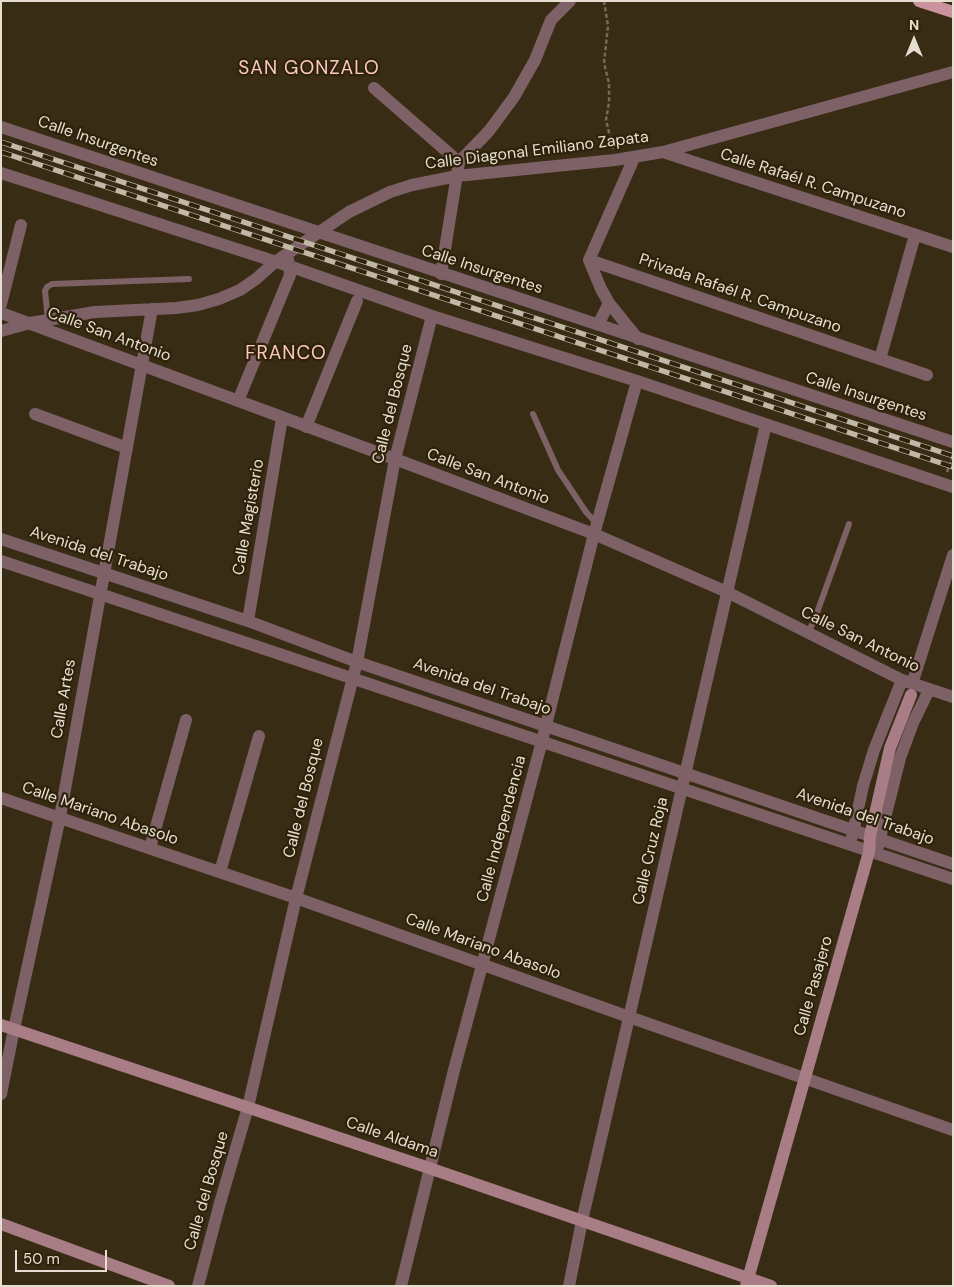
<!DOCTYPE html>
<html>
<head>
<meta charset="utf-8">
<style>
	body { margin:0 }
	#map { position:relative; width:954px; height:1287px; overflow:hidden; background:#392c14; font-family:"DM Sans",sans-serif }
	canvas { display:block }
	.frame { position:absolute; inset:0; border:2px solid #e6ded0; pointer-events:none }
	.north { position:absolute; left:889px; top:15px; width:50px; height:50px; -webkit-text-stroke:4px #2f220a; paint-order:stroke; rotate:0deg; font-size:14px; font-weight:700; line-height:20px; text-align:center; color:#e6ded0 }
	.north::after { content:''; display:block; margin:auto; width:18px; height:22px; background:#e6ded0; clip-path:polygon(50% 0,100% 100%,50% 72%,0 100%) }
	.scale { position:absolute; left:15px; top:1250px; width:92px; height:22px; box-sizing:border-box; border:2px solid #e6ded0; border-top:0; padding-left:6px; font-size:15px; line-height:18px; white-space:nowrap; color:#e6ded0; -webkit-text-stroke:4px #2f220a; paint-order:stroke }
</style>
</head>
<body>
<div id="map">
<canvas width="954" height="1287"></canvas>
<div class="frame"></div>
<div class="north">N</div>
<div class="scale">50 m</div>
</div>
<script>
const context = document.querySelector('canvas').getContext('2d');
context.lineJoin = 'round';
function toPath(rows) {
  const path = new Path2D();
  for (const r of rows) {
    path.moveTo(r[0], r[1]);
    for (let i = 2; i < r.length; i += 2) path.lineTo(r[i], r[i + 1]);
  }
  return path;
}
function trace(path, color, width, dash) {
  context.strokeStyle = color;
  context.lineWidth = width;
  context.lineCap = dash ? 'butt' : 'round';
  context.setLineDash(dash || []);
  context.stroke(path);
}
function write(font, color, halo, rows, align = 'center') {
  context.font = font + ' "DM Sans",sans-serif';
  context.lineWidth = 4.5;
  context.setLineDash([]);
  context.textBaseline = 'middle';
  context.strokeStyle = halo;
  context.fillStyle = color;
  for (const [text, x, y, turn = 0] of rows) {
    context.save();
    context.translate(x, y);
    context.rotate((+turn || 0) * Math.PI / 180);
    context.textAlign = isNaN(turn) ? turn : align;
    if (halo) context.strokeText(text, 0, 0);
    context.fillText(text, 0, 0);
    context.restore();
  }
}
trace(toPath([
	[604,1,608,26,604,63,609,83,609,103,606,120,613,149],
	[947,472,953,456]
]), '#776c57', 2.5, [4, 2.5]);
trace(toPath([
	[48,320,45,291,47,287,52,284,189,279],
	[533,414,558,470,586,512,597,524],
	[808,632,814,621,849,524]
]), '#7d6166', 6);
trace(toPath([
	[374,88,459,162],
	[1,127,953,442],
	[663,152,953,247],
	[634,158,589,260,601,289,609,303,638,339],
	[1,173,289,266,432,316,637,381,953,487],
	[589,260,927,375],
	[441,274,459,162,489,131,514,97,535,60,551,20,570,1],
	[1,304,21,225],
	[1,313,395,459,594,534,727,592,902,680,953,697],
	[598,325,609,303],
	[1,331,30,323,95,312,176,308,198,305,219,299,240,290,256,279,275,262,349,212,390,192,412,185,457,176,615,160,663,152,953,72],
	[880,359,915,235],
	[238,401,290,275,288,259],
	[35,414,127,448],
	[306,427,357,301],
	[1,539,248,621,357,662,953,864],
	[1,561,953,879],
	[248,621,282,418],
	[912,684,953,555],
	[1,798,296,898,629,1017,953,1130],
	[852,837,863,786,874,750,902,680],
	[878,846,900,758,913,723,929,690],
	[150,848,186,720],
	[220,872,259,736],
	[1,1094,14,1029,60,817,152,309],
	[198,1286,220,1203,248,1107,296,898,357,662,395,459,432,316],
	[401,1286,454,1070,542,741,594,534,637,381],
	[569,1286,582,1221,766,424]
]), '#7d6166', 12);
trace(toPath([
	[1,1025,429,1168,771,1286],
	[1,1224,169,1286],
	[746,1286,869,852,870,836,890,748,911,695]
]), '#a87d85', 12);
trace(toPath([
	[919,1,953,12]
]), '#ca939d', 12);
const rail = toPath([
	[1,142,953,456],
	[1,152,953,467]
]);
trace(rail, '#c1b8a8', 5.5);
trace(rail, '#2f220a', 4, [11]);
write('16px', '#e6ded0', '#2f220a', [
	["Calle Insurgentes",98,142,19],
	["Calle Diagonal Emiliano Zapata",537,151,-7],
	["Calle Rafaél R. Campuzano",813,184,18],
	["Calle Insurgentes",482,270,18],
	["Privada Rafaél R. Campuzano",740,294,19],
	["Calle San Antonio",109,335,20],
	["Calle Insurgentes",866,397,18],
	["Calle del Bosque",393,404,-76],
	["Calle San Antonio",488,477,21],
	["Calle Magisterio",249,517,-80],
	["Avenida del Trabajo",99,554,18],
	["Calle San Antonio",860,640,26],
	["Avenida del Trabajo",482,687,19],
	["Calle Artes",64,699,-80],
	["Calle del Bosque",304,798,-76],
	["Calle Mariano Abasolo",100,814,19],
	["Avenida del Trabajo",865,817,19],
	["Calle Independencia",502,829,-75],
	["Calle Cruz Roja",651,851,-77],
	["Calle Mariano Abasolo",483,947,20],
	["Calle Pasajero",814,986,-74],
	["Calle Aldama",392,1138,19],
	["Calle del Bosque",207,1191,-74]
]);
context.letterSpacing = '1px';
write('19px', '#fbc7c3', '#2f220a', [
	["SAN GONZALO",309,69],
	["FRANCO",286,354]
]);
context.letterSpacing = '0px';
</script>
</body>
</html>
